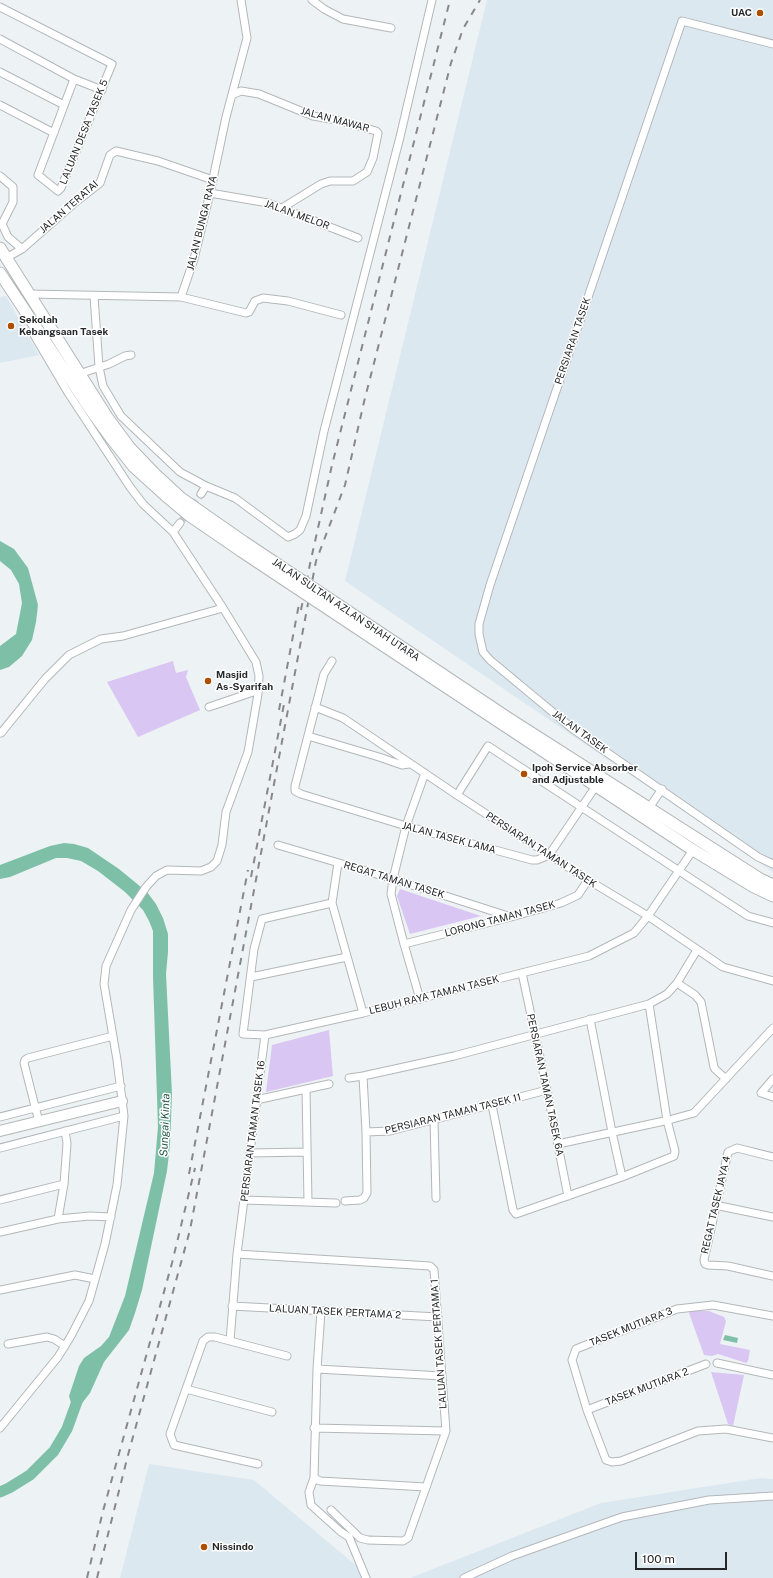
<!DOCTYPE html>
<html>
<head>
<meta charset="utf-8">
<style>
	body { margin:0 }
	#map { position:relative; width:773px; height:1578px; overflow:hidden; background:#edf2f5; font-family:"Public Sans",sans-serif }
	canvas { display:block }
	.scale { position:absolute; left:635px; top:1552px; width:92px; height:18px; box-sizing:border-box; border:2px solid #252728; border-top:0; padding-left:5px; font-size:12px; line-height:14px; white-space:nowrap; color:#252728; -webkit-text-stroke:3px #fff; paint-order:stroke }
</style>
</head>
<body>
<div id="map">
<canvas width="773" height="1578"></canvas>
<div class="scale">100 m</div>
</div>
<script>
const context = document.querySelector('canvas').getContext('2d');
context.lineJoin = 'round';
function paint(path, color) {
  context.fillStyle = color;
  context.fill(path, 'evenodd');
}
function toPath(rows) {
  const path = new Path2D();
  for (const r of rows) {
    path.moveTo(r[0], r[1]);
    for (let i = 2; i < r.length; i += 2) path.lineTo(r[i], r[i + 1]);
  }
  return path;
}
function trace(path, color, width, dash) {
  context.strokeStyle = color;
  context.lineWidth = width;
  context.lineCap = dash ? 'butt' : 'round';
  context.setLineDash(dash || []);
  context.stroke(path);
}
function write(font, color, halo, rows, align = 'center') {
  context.font = font + ' "Public Sans",sans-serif';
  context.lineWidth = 3;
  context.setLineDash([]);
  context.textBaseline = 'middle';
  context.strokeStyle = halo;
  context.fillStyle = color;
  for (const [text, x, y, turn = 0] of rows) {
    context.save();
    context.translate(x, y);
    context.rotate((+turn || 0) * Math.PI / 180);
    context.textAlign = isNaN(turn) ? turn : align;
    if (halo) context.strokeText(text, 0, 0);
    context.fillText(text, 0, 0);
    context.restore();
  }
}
paint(toPath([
	[487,0,773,0,773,872,345,581],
	[6,296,39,355,0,363,0,297],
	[149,1464,254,1480,371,1578,120,1578],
	[761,1478,773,1479,773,1578,410,1578,601,1503]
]), '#dce8f0');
paint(toPath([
	[173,661,176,673,188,670,186,677,200,710,138,737,107,682],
	[400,889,481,916,410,934,397,896],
	[329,1030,333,1076,266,1092,272,1045],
	[691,1311,709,1311,724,1317,726,1321,720,1344,750,1350,748,1361,746,1363,718,1354,712,1356,704,1355,689,1313],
	[711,1372,744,1375,733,1426,728,1424]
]), '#dac6f2');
paint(toPath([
	[0,541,14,549,28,568,38,605,36,622,32,640,22,656,9,667,0,670,0,646,16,634,22,603,19,584,11,570,0,561],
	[64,843,74,844,88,848,119,869,147,892,156,904,163,918,168,934,168,952,166,974,172,1094,170,1145,167,1171,142,1290,135,1313,129,1330,104,1362,90,1393,83,1402,73,1410,69,1396,79,1366,84,1358,101,1346,109,1337,125,1296,154,1173,158,1127,153,977,153,931,149,921,143,910,125,892,98,871,81,861,67,858,56,858,10,877,0,879,0,865,50,846],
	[725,1335,738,1338,737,1343,723,1340]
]), '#7ec0a7');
trace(toPath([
	[0,1492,9,1488,30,1475,54,1451,67,1429,79,1396]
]), '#7ec0a7', 11);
trace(toPath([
	[180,523,201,494]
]), '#c5c9cc', 7, [7, 3.5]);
const street = toPath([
	[312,0,324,9,343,19,391,28],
	[0,7,112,64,61,188,58,191,38,175,74,79],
	[0,39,74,79,102,90],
	[773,44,682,21,490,585,479,624,479,634,483,652,490,660,573,729,758,857,773,864],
	[0,72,64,105],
	[232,95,241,91,259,94,313,116,337,120,376,131,378,133,373,158,367,172,353,181,330,181,321,184,282,208],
	[0,105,54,133],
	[0,176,13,187,13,202,2,224,8,237,22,249],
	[210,193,268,203,358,238],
	[6,258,22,249,72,205,100,183,110,155,116,151,158,161,213,180],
	[29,294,181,297,246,313,249,312,255,301,263,298,288,301,341,315],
	[94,296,99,367,103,386,121,416,180,472,206,486,235,498,288,537,295,534,300,530,306,516,324,431,400,137,432,0],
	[181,297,194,259,210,193,226,117,247,38,241,0],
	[79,374,109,364,125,356,131,355],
	[201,494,206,486],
	[173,532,180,523],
	[332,661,324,674,295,786,295,791,301,794,406,826,532,860,537,860,549,855,596,786],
	[209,707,259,690],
	[315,707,343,718,457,795,588,880,648,916,723,967,773,981],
	[1,733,45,679,69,655,101,639,123,636,223,608],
	[308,736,379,757,402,765,409,764],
	[457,795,488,746,748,916,773,923],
	[649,808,662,789],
	[278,845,393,879,511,917],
	[338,863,332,903,363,1013],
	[332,903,262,919,254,949,243,1034,265,1035,363,1013,589,956,634,933,648,916,693,850],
	[404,944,511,917,561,903,578,895,588,880],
	[522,973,547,1090,568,1196],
	[251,977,347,957],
	[677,983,695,995,701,1002,714,1067,715,1069,726,1079],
	[420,999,404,944,391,894,393,879,406,826,425,773],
	[590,1019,612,1132,622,1177],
	[349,1078,363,1076],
	[773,1079,761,1093,773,1097],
	[306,1089,308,1202],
	[547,1090,390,1131,366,1132,363,1076,454,1056,649,1004,667,994,677,983,697,950],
	[256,1100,329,1084],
	[492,1105,513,1210,516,1214,622,1177,674,1156,675,1151,667,1120,649,1004],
	[0,1117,121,1086],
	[434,1120,436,1198],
	[39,1122,24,1063,25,1060,28,1058,113,1036],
	[558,1144,669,1120,694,1113,773,1028],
	[0,1148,124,1116],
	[250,1153,307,1152],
	[773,1157,737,1148,728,1152,704,1260,705,1264,708,1265,728,1266,773,1276],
	[0,1200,64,1184],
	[244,1200,336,1203],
	[345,1201,360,1200,364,1198,367,1193,366,1132],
	[715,1205,773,1217],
	[58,1219,64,1184,67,1143,65,1131],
	[0,1232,58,1219,90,1216,111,1217],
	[237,1254,430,1266,434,1270,446,1431,408,1538,403,1541,368,1540,360,1538,331,1510],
	[0,1290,75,1275,95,1279],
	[232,1306,438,1317],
	[321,1311,317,1369,314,1478,320,1481,426,1487],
	[773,1316,713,1305,677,1309,576,1349,572,1360,587,1410,606,1460,612,1462,621,1461,698,1431,726,1429,773,1438],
	[230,1341,237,1254,265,1035],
	[8,1344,47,1337,54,1339,65,1346],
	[717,1363,773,1375],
	[317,1369,442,1376],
	[186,1389,272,1412],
	[587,1410,706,1364],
	[0,1428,58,1357,71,1336,89,1301,105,1244,117,1185,124,1116,117,1060,104,984,106,966,131,910,146,887,156,876,167,870,201,871,211,867,217,861,222,845,226,812,248,752,258,694,259,676,256,662,223,608,173,532,143,504,130,487,67,391,34,335,34,326],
	[314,1428,446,1431],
	[258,1464,174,1445,170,1434,203,1341,208,1337,215,1337,287,1356],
	[314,1478,309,1492,311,1505,341,1532,349,1537,366,1578],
	[464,1578,512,1556,622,1517,709,1500,773,1496]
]);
const secondary = toPath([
	[0,1131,122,1101]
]);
const primary = toPath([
	[0,248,107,417,130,448,155,474,181,498,244,542],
	[0,273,90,409,111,438,134,467,166,496,190,516,241,551],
	[376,630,508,718,760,879,773,885],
	[372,638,693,850,754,887,773,896]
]);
trace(street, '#b3b7ba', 9);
trace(secondary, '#b3b7ba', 12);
trace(primary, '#b3b7ba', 13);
trace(street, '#fff', 7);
trace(secondary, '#fff', 10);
trace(primary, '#fff', 11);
trace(toPath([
	[301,610,310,564,332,465,450,0],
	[279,710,299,604],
	[251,877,284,704],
	[189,1174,248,870],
	[87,1578,103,1511,172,1263,195,1168],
	[97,1578,128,1455,190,1230,316,561,345,485,364,402,451,63,463,29,480,0]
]), '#86898b', 2, [7, 7]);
const primaryBridge = toPath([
	[244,542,376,630],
	[241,551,372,638]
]);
trace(primaryBridge, '#b3b7ba', 13, []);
trace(primaryBridge, '#fff', 11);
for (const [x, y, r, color] of [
	[760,13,4,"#ae4e00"],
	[11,326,4,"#ae4e00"],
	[208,681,4,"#ae4e00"],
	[524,774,4,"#ae4e00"],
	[204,1547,4,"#ae4e00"]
]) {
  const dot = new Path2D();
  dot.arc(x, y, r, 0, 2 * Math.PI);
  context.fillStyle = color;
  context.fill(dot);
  trace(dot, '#fff', 1.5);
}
write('bold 10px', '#252728', '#fff', [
	["UAC",752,13,"right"],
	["Sekolah",19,320],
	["Kebangsaan Tasek",19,332],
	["Masjid",216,675],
	["As-Syarifah",216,687],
	["Ipoh Service Absorber",532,768],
	["and Adjustable",532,780],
	["Nissindo",212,1547]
], 'left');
write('10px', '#252728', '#fff', [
	["JALAN MAWAR",335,120,15],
	["LALUAN DESA TASEK 5",84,132,-68],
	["JALAN TERATAI",69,207,-41],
	["JALAN MELOR",297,215,20],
	["JALAN BUNGA RAYA",202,223,-76],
	["PERSIARAN TASEK",573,341,-71],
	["JALAN SULTAN AZLAN SHAH UTARA",346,610,34],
	["JALAN TASEK",580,732,36],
	["JALAN TASEK LAMA",449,838,15],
	["PERSIARAN TAMAN TASEK",541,850,33],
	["REGAT TAMAN TASEK",394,880,17],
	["LORONG TAMAN TASEK",500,919,-15],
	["LEBUH RAYA TAMAN TASEK",434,995,-14],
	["PERSIARAN TAMAN TASEK 6A",545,1085,78],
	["PERSIARAN TAMAN TASEK 11",453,1114,-14],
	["PERSIARAN TAMAN TASEK 16",253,1131,-83],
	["REGAT TASEK JAYA 4",716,1205,-77],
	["LALUAN TASEK PERTAMA 2",335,1312,3],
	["TASEK MUTIARA 3",631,1327,-22],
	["LALUAN TASEK PERTAMA 1",439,1344,-94],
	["TASEK MUTIARA 2",647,1387,-21]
]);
write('italic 11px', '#235846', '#fff', [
	["Sungai Kinta",165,1125,-88]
]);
</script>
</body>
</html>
